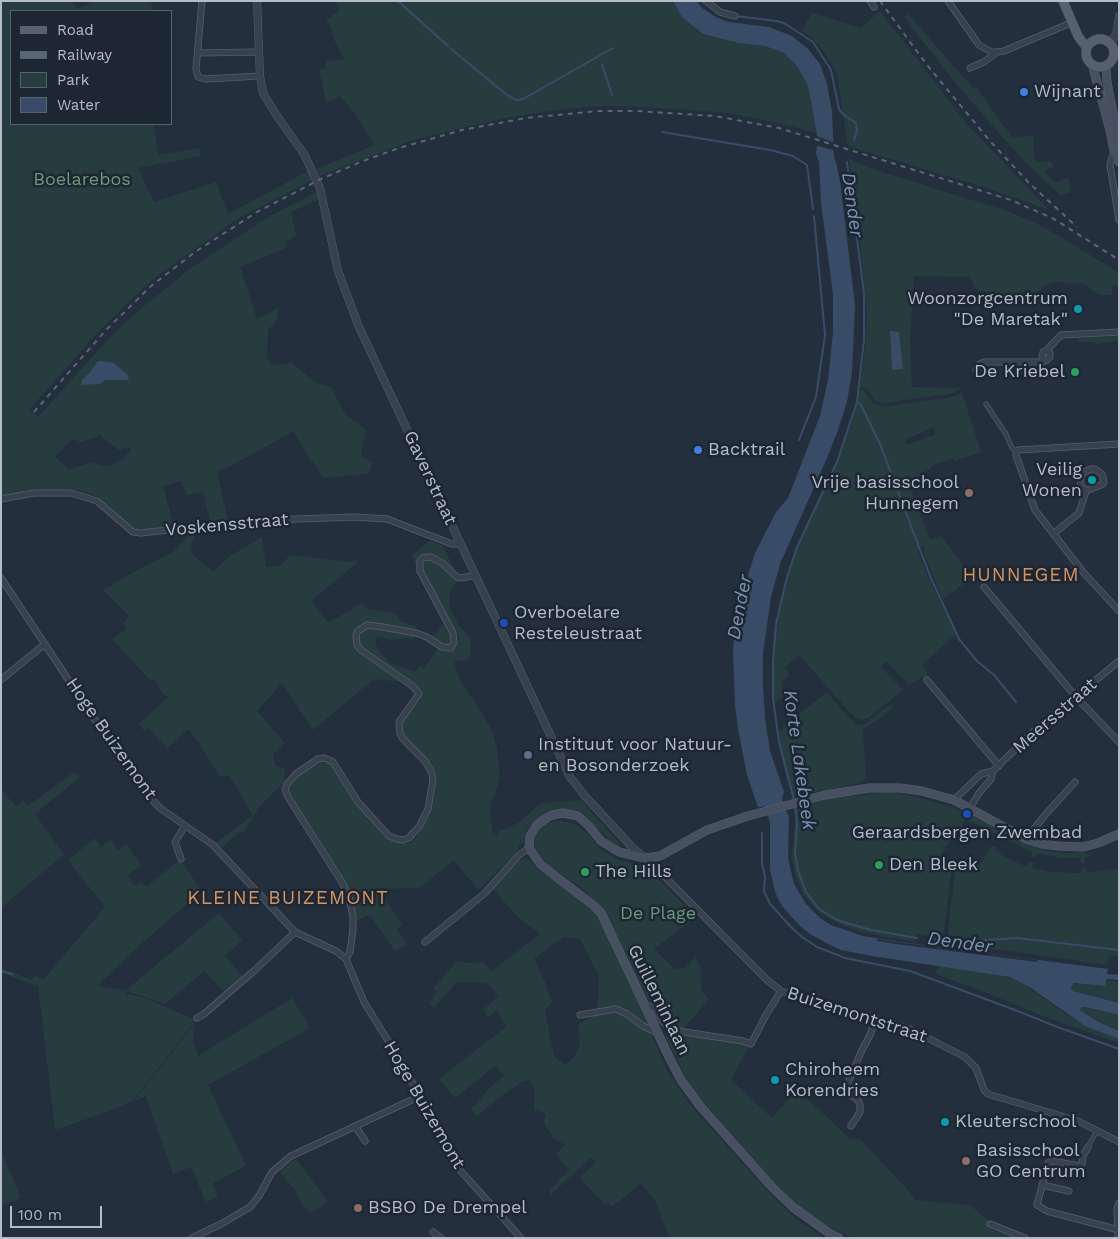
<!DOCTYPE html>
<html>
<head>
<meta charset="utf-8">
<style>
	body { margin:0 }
	#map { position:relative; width:1120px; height:1239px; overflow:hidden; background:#242f3e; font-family:"Work Sans",sans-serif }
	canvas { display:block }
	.frame { position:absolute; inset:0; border:2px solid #b4bcc9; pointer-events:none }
	.legend { position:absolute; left:10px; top:10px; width:162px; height:115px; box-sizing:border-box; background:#1d2633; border:1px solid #59626f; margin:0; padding:6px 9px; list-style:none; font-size:15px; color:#b4bcc9 }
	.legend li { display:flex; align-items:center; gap:10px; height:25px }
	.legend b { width:25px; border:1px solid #59626f }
	.scale { position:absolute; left:10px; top:1206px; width:92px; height:22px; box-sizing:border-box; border:2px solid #b4bcc9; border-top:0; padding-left:6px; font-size:15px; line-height:18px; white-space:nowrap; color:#b4bcc9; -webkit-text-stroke:4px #1d2633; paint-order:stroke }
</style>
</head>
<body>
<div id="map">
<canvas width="1120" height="1239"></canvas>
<div class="frame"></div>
<ul class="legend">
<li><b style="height:6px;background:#56606e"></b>Road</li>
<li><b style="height:6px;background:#5a6575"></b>Railway</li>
<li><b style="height:14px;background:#263c3f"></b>Park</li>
<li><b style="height:14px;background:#394c67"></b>Water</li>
</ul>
<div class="scale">100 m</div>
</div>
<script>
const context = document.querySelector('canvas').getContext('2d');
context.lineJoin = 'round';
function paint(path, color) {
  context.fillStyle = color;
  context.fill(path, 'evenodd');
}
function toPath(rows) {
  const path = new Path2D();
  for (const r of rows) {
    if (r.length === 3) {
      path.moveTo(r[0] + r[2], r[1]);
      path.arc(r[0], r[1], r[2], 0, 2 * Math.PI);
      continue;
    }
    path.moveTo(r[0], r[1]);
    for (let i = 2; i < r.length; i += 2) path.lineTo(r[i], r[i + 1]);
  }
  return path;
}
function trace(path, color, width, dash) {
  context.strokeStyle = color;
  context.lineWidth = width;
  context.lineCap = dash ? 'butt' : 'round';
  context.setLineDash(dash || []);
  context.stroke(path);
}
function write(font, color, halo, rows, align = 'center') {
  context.font = font + ' "Work Sans",sans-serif';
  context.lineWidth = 5;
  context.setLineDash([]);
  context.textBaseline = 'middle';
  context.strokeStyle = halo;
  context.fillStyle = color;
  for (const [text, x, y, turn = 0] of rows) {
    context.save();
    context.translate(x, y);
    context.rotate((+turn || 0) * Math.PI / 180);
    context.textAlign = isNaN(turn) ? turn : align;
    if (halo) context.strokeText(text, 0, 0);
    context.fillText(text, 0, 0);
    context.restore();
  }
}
paint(toPath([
	[1,1,71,1,77,9,94,1,148,1,153,5,152,11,11,11,11,124,154,124,158,155,200,148,200,156,138,168,154,202,216,182,228,214,308,171,312,180,237,219,153,279,99,331,30,409,38,417,111,336,138,311,191,268,270,216,317,192,318,200,291,212,296,236,285,242,288,247,240,267,257,319,278,308,277,320,268,330,267,359,274,366,292,363,316,383,331,387,345,414,366,430,361,455,372,463,369,473,329,478,322,477,313,461,311,462,294,431,227,468,217,471,228,522,211,526,203,492,186,495,182,481,163,486,174,527,141,530,133,528,105,502,93,495,78,490,65,489,45,490,1,496],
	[114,363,121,370,111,380,106,380,100,384,82,385,85,377,90,372,95,364],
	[99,435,119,450,129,447,131,450,123,459,110,466,100,465,94,462,69,469,55,457,72,439,81,442,97,437],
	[338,1,673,1,682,17,703,34,738,43,765,46,784,53,797,66,808,86,816,133,779,123,730,113,644,107,602,106,563,109,504,118,412,140,320,176,316,169,375,145,353,111,340,96,326,103,319,70,326,69,326,62,344,59,331,34,333,31,326,21,340,9,336,3],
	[880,11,966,123,1049,210,984,187,848,146,837,75,831,63,819,45,802,30,812,13,861,28],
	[908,14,974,89,976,87,1012,137,1033,136,1034,158,1038,162,1051,161,1054,167,1043,171,1055,182,1068,178,1071,192,1060,195,1030,167,1003,138,953,80,904,17],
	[849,159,873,169,1007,211,1034,222,1061,237,1119,273,1119,285,1112,286,1112,295,1099,295,1083,283,1052,282,1045,286,1032,296,1010,296,993,295,992,292,980,291,976,289,970,277,914,276,910,340,912,387,964,388,950,394,883,403,876,401,867,389,860,387,865,349,867,315,861,250],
	[890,331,903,369,892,370],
	[1119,336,1119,341,1095,344,1094,342,1076,342,1078,338],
	[859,390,864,390,873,404,884,407,951,397,962,393,981,452,954,461,953,458,934,465,909,485,930,540,941,536,973,577,943,599,924,554,924,545,918,551,928,577,956,634,922,665,927,673,927,678,923,677,909,685,886,661,881,667,903,690,868,718,861,720,854,717,799,655,785,667,790,675,781,682,785,694,774,704,773,661,776,624,786,581,797,547,837,462,855,413],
	[934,427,935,435,906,445,905,440],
	[191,533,195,534,191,546,193,555,213,572,228,557,262,537,266,567,280,566,290,555,349,562,356,560,358,562,311,601,328,623,362,603,367,609,395,613,400,621,417,627,413,639,405,638,392,640,376,637,376,645,382,654,392,664,416,672,419,666,424,668,438,649,421,638,425,633,434,636,444,624,452,641,459,640,458,634,424,576,417,569,412,555,430,541,442,545,457,574,456,582,450,592,449,607,459,626,470,637,471,642,470,656,467,660,463,661,455,660,455,667,462,684,481,711,492,731,497,748,500,778,495,794,492,800,490,812,493,835,499,835,499,830,505,829,520,822,538,805,544,803,581,800,621,845,620,847,611,842,581,811,567,809,545,813,526,830,524,843,520,844,514,855,478,890,454,860,419,888,386,889,384,898,402,924,397,929,407,945,395,951,370,916,365,916,356,922,356,912,352,900,291,799,288,791,290,785,295,779,313,767,321,763,329,763,359,808,387,839,400,843,411,843,417,837,431,808,435,792,435,775,433,768,427,758,403,737,401,727,403,720,420,700,421,691,418,688,413,693,402,682,374,679,313,730,282,683,257,711,285,743,275,752,273,757,276,766,285,768,284,782,258,808,245,831,238,833,221,848,216,843,253,815,229,775,220,777,199,743,188,729,167,748,149,729,144,731,139,724,168,697,163,694,154,679,150,680,112,639,127,629,123,623,129,616,103,590,134,572,173,552],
	[827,692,840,708,857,725,865,724,891,704,894,708,863,730,866,779,859,783,793,797,785,769,777,732],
	[74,772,79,778,35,814,64,854,1,908,1,788,16,807,23,800,28,806],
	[891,792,918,797,963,811,1028,844,1047,851,1065,853,1084,852,1090,856,1085,857,1085,863,1081,863,1080,858,1061,858,1037,853,1035,858,1031,856,1032,852,991,832,988,836,985,834,987,830,966,819,941,854,952,867,943,937,915,934,915,941,891,938,855,930,840,924,820,913,803,894,794,870,792,857,796,809,832,798],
	[557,821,574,823,587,833,601,850,619,860,642,866,651,872,697,917,654,949,675,969,685,968,696,957,701,969,701,989,709,999,684,1028,680,1030,673,1029,668,1025,650,1000,644,996,638,998,660,1055,668,1072,692,1107,771,1195,797,1220,825,1238,669,1238,657,1204,641,1183,612,1207,608,1203,605,1205,580,1178,596,1162,591,1157,551,1195,549,1191,569,1170,556,1154,565,1145,553,1138,550,1132,545,1126,544,1119,546,1116,545,1113,534,1110,535,1091,530,1080,523,1081,497,1099,476,1117,471,1109,489,1089,504,1075,495,1066,455,1098,439,1079,506,1027,497,1010,487,1018,483,1010,498,996,487,983,457,982,434,1008,429,1003,437,993,434,988,457,961,466,963,483,962,492,971,540,934,518,917,492,888,506,873,518,862,525,858,529,860,539,871,578,896,601,918,606,913,598,903,584,890,547,864,535,847,535,838,541,829,547,824],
	[564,937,580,939,599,976,598,1004,593,1016,578,1024,580,1044,574,1057,565,1065,554,1056,545,1011,552,1001,547,989,546,984,534,959],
	[95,838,101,847,111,840,118,851,126,844,141,865,128,875,134,886,142,882,146,887,180,860,202,891,142,943,97,986,126,990,219,913,242,940,225,956,244,978,226,994,204,971,165,1004,127,991,125,994,142,997,196,1020,133,1101,107,1112,55,1130,38,986,1,973,1,968,32,980,34,976,44,979,105,907,68,860],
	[993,846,997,847,995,851,1009,859,1027,867,1029,862,1034,863,1032,868,1051,872,1081,873,1081,869,1086,868,1087,873,1119,868,1119,957,1109,956,1107,965,1008,951,928,942,928,938,947,940,956,863,979,867,991,847],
	[941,966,989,973,1018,980,1076,1021,1095,1030,1119,1039,1119,1043,1040,1015,987,993,936,974,937,968],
	[1108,980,1119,982,1119,1003,1073,991,1072,989,1073,983,1105,986],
	[292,998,310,1028,208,1085,246,1166,213,1183,218,1196,206,1202,191,1167,173,1174,146,1096,134,1101,195,1023,193,1041,198,1056],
	[1082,1007,1119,1015,1119,1031,1080,1011],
	[671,1032,677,1035,743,1043,747,1045,748,1047,731,1080,772,1118,797,1089,849,1138,861,1140,907,1189,915,1200,970,1205,989,1221,987,1225,992,1230,1016,1238,851,1238,816,1219,800,1207,773,1181,700,1098,684,1074,666,1037],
	[1,1151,21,1198,1,1206],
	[296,1159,328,1202,310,1213,301,1202,295,1190,279,1171]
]), '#263c3f');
paint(toPath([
	[673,1,696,1,702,8,714,16,728,22,769,27,792,36,808,49,820,64,827,84,832,112,834,157,836,162,840,181,855,305,852,372,847,402,838,430,827,458,780,564,771,597,763,653,763,686,765,718,770,751,784,792,782,798,786,811,789,816,788,858,794,884,806,904,820,918,831,925,863,936,900,942,1108,969,1107,974,1119,975,1119,980,1107,979,1105,986,1074,983,1071,987,1073,991,1119,1003,1119,1015,1085,1007,1082,1007,1080,1010,1097,1021,1119,1031,1119,1039,1085,1026,1031,988,1010,977,872,956,841,950,830,945,810,934,800,926,782,906,775,892,770,869,770,823,765,806,758,807,747,775,738,729,735,705,733,652,735,626,741,598,755,553,776,512,788,498,820,416,828,380,833,333,833,294,821,203,819,162,816,154,817,146,818,146,817,136,808,86,797,66,784,53,765,46,738,43,703,34,682,17],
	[890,331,899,332,903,369,892,370],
	[100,361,114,363,127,374,129,380,106,380,100,384,81,385,82,380,90,372,97,362]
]), '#394c67');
paint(toPath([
	[814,135,835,143,836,151,815,145],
	[878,939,896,942,1037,960,1037,962,896,944,877,941]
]), '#242f3e');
trace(toPath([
	[398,1,448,46],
	[736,16,776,21,784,23,813,42,831,70,839,109,844,115,856,123,857,131,854,140],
	[451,49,507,95,516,100,523,99,613,48],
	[602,64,612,95],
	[662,132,770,150,793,156,807,165,813,209],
	[857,402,861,405,880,444,930,576,959,639,977,661,994,675,1016,702],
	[799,440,816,397,825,335,814,216],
	[794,800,779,742,773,698,773,661,776,624,786,581,797,547,837,462,857,402,864,340,864,293,847,162],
	[795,805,797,825,795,852,798,871,806,892,818,908,835,919,843,922,871,930,917,938],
	[762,833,762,864,765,876,764,891,770,904,792,928,802,937,817,947,845,958,910,971,1015,1010,1060,1028,1119,1049],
	[928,939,956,942,1017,938,1119,950],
	[1,971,12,974]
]), '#394c67', 2);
const pedestrian = toPath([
	[986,404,1006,434,1012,448,1016,452],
	[1088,1147,1097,1130]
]);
const minor = toPath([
	[202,1,196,69,198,77,205,79,260,76],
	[706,1,720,12,735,16],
	[870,1,874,7],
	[948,1,979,45,991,52,997,52],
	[198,53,258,52],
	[970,68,984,62,997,52,1004,51,1073,22],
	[1114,151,1110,165,1119,220],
	[1046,351,1061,335,1119,332],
	[976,370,978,365,984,362,1043,362,1048,359,1050,357,1050,353,1046,351,1043,352,1042,356,1043,359,1047,360],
	[1119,444,1018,450,1016,455,1035,510,1083,572,1119,611],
	[1091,469,1095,469,1102,474,1104,482,1103,484,1086,491,1081,486,1080,478,1084,472,1091,469],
	[1,499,34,493,71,493,97,501,133,532,141,533,177,529,213,528,267,520,355,517,387,519,452,544,461,544],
	[1053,534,1079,513,1086,491],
	[1,578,126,767,145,792,160,808,213,845,295,932,336,951,346,959,364,1002,400,1060,459,1169,521,1238],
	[984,587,1076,697,1119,742],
	[2,679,45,644],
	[927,680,999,766],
	[954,800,981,774,993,771],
	[970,808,979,793,991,779,993,771,1034,731,1119,661],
	[1026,839,1045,815,1075,782],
	[645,858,653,863,664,876,766,979,781,991,910,1029,965,1057,976,1068,984,1090,988,1094,1078,1121,1119,1142],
	[181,859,175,842,185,826],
	[425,942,485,893,519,855,529,848],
	[346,959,350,952,353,929,353,916,349,898,343,884,288,797,285,789,287,784,296,774,318,759,324,758,329,760,333,762,358,802,389,836,397,839,403,840,409,838,413,833,419,827,428,809,433,779,431,771,425,761,403,739,400,734,399,722,419,694,414,687,361,650,357,645,356,635,358,631,367,625,383,627,416,633,427,637,442,647,451,648,454,642,453,633,420,571,420,561,423,558,431,557,442,563,458,578,475,576],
	[644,1004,654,1008,662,1021,671,1030,743,1041,751,1044,766,1015,781,991],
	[580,1015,616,1009,627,1014,643,1026,658,1033],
	[197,1018,204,1014,255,970,295,932],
	[355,1126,365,1141],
	[851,1126,860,1112,860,1104,857,1099,844,1091,852,1074,861,1052,870,1035,876,1018],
	[1088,1147,1083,1156,1082,1164,1079,1166,1052,1161,1048,1163,1037,1205,1047,1211,1119,1230],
	[1042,1185,1069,1191],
	[990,1224,1025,1238],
	[433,1232,441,1238],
	[192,1238,221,1224,250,1207,259,1196,272,1172,291,1156,418,1097],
	[1118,1238,1117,1209,1119,1203]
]);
const tertiary = toPath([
	[257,1,260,76,263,93,277,116,304,154,320,188,338,271,359,327,570,777,585,796,632,847,645,858],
	[1108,42,1114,38,1117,31,1119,16]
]);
const secondary = toPath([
	[1092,64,1110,130,1114,151,1119,162],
	[1106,66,1107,82,1119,144],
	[839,1238,829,1233,794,1208,772,1187,700,1106,681,1080,670,1059,601,913,593,905,541,865,529,848,530,836,537,825,548,817,553,815,563,813,578,816,589,826,601,841,619,852,645,858,660,856,707,830,748,816,825,795,869,788,900,788,922,791,954,800,1026,839,1042,844,1058,846,1083,847,1098,843,1119,834]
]);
const primary = toPath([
	[1063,1,1078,36,1087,48],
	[1100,53,14]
]);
trace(pedestrian, '#565f6c', 5);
trace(minor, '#565f6c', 7);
trace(tertiary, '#565f6c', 8);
trace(secondary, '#565f6c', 9);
trace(primary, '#414a57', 10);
trace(pedestrian, '#38414e', 4);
trace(minor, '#38414e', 5.5);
trace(tertiary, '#38414e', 7);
trace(secondary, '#465061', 8);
trace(primary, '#56606e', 9);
trace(toPath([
	[880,1,927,65,990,141,1028,182,1077,227],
	[34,412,106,330,150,287,195,252,257,212,321,179,363,161,399,148,462,130,526,118,598,111,637,111,715,116,779,128,1011,200,1054,219,1119,260]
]), '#5a6575', 2, [5, 5]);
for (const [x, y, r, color] of [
	[1024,92,5,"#3f7fe0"],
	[1078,309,5,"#0f9aa8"],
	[1075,372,5,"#2e9e5b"],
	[698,450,5,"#3f7fe0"],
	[1092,480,5,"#0f9aa8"],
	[969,493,5,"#8d6e63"],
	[504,623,5,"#1a4fb4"],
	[528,755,5,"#5c6f8a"],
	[967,814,5,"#1a4fb4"],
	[879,865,5,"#2e9e5b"],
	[585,872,5,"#2e9e5b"],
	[775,1080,5,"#0f9aa8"],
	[945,1122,5,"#0f9aa8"],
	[966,1161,5,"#8d6e63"],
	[358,1208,5,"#8d6e63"]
]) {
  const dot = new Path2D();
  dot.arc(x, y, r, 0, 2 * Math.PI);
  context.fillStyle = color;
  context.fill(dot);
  trace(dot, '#1d2633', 2);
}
write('18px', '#b4bcc9', '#1d2633', [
	["Wijnant",1034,92],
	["Woonzorgcentrum",1068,299,"right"],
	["\"De Maretak\"",1068,320,"right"],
	["De Kriebel",1065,372,"right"],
	["Backtrail",708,450],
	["Veilig",1082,470,"right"],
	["Wonen",1082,491,"right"],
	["Vrije basisschool",959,483,"right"],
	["Hunnegem",959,504,"right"],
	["Overboelare",514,613],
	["Resteleustraat",514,634],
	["Instituut voor Natuur-",538,745],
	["en Bosonderzoek",538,766],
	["Geraardsbergen Zwembad",967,833,"center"],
	["Den Bleek",889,865],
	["The Hills",595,872],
	["Chiroheem",785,1070],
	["Korendries",785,1091],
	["Kleuterschool",955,1122],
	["Basisschool",976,1151],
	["GO Centrum",976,1172],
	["BSBO De Drempel",368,1208]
], 'left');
write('18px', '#6b9a76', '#1d2633', [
	["Boelarebos",82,180],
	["De Plage",658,914]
]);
write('18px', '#b4bcc9', '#1d2633', [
	["Gaverstraat",430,478,65],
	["Voskensstraat",227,525,-5],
	["Meersstraat",1055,716,-41],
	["Hoge Buizemont",111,739,55],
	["Guilleminlaan",659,1000,64],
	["Buizemontstraat",857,1015,18],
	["Hoge Buizemont",424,1105,60]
]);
write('italic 19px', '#7c92b1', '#1d2633', [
	["Dender",852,205,82],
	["Dender",740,607,-79],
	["Korte Lakebeek",799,760,82],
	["Dender",960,943,8]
]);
context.letterSpacing = '1px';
write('19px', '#d59563', '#1d2633', [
	["HUNNEGEM",1021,575],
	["KLEINE BUIZEMONT",288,898]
]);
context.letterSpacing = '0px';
</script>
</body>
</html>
